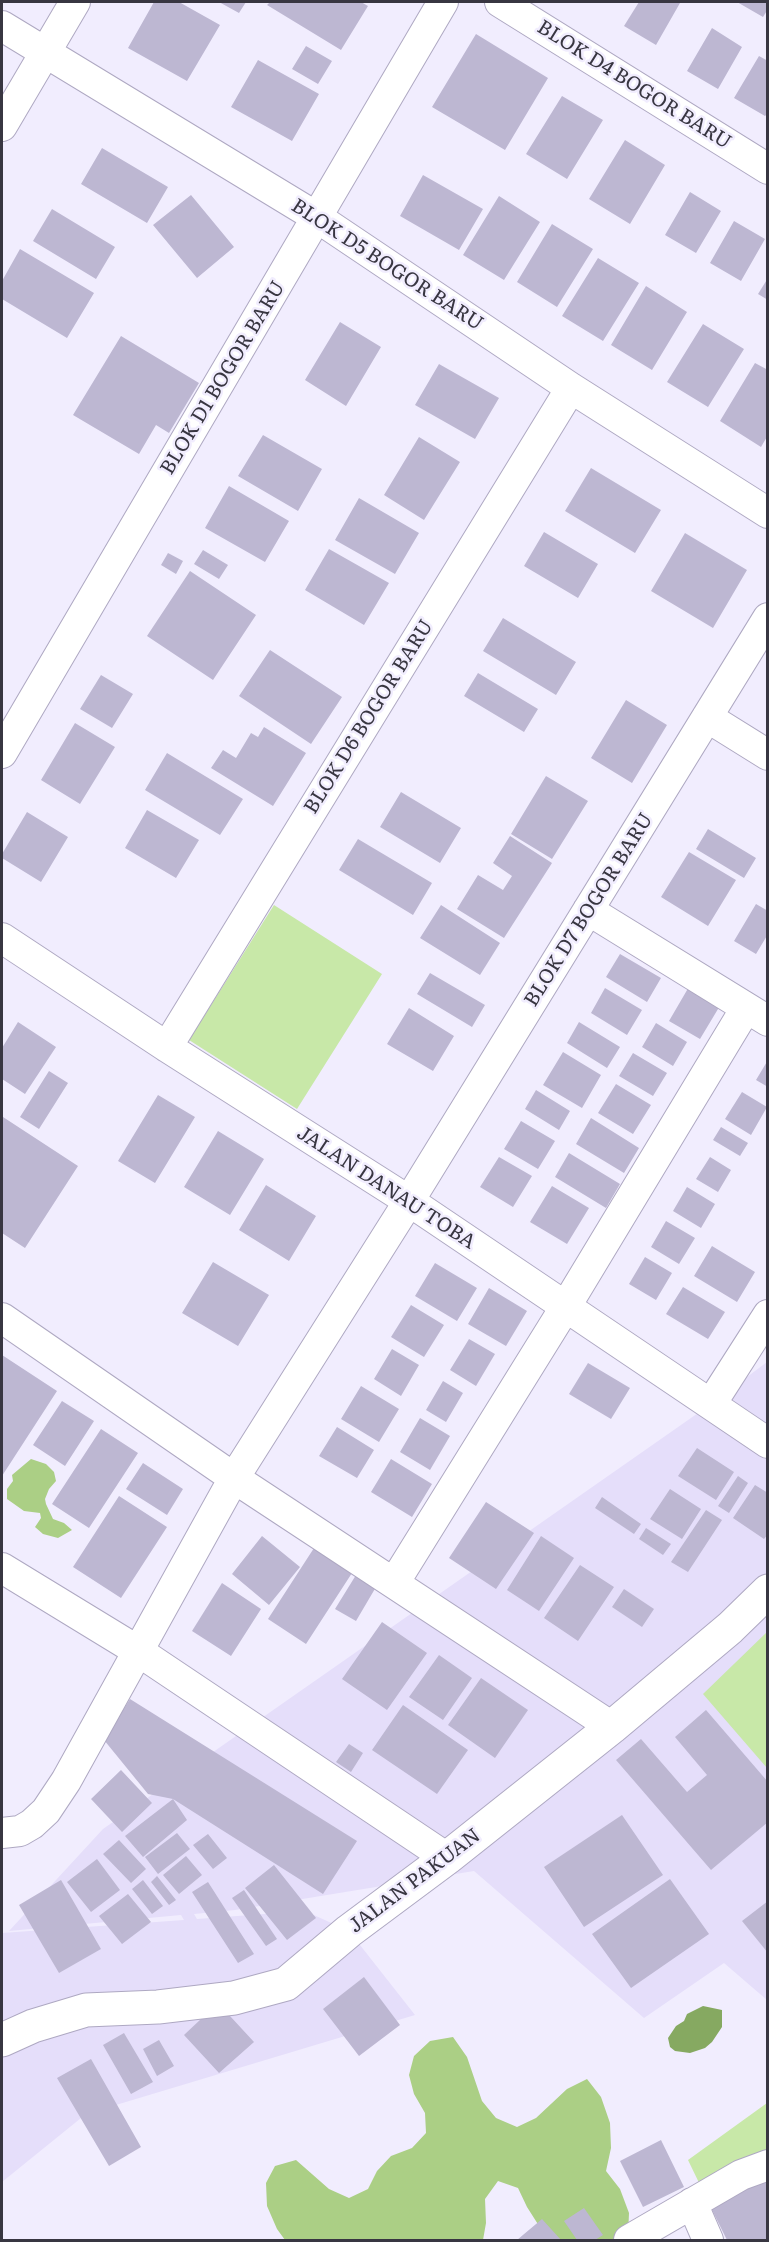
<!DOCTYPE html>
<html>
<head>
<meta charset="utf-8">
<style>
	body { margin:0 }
	#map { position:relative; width:769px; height:2242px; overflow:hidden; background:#f1edfe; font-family:Literata,serif }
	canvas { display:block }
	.frame { position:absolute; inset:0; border:3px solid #383641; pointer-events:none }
</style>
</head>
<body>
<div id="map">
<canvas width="769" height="2242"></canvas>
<div class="frame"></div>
</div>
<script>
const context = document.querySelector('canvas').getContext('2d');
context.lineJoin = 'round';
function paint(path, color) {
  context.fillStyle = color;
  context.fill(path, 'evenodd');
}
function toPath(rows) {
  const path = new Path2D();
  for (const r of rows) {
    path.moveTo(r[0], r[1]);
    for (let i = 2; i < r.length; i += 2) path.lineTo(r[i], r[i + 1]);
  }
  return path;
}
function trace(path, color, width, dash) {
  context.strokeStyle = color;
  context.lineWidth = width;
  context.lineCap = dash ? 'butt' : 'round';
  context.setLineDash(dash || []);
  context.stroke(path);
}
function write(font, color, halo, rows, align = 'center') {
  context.font = font + ' Literata,serif';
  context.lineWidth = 5;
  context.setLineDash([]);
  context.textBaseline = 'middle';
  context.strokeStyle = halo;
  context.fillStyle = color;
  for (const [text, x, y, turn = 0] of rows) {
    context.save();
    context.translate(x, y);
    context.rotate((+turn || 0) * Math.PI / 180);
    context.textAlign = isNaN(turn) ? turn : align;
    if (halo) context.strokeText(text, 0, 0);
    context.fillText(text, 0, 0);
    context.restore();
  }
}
paint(toPath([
	[767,1362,767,2000,724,1963,644,2018,474,1871,235,1910,194,1914,197,1919,305,1911,349,1931,415,2015,86,2114,2,2182,2,1933,184,1920,181,1915,9,1931,103,1829,711,1404]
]), '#e5defa');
paint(toPath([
	[274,905,382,974,297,1109,189,1040],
	[767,1632,767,1768,703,1694],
	[767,2103,767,2162,702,2189,688,2160]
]), '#c8e8a8');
paint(toPath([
	[31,1459,46,1464,54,1472,56,1481,49,1489,45,1499,46,1504,53,1519,64,1523,72,1530,58,1538,43,1534,35,1527,41,1518,40,1513,24,1511,7,1499,7,1489,13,1481,12,1475],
	[453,2037,467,2057,482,2101,496,2118,517,2127,536,2118,567,2089,587,2079,601,2097,610,2123,611,2148,606,2171,620,2189,629,2213,628,2236,622,2240,548,2240,527,2207,518,2188,498,2181,485,2199,486,2223,483,2240,285,2240,277,2229,267,2206,266,2183,275,2166,296,2160,329,2189,349,2198,368,2189,377,2171,391,2156,412,2148,426,2133,425,2113,414,2094,409,2075,414,2056,430,2041]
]), '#abcf85');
paint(toPath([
	[703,2006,722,2010,722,2027,712,2042,705,2048,690,2053,675,2051,670,2047,668,2038,676,2026,684,2021,687,2014]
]), '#86a961');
paint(toPath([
	[154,2,179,2,220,25,187,81,128,48],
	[219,2,246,2,239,13],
	[270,2,361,2,368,6,341,50,267,5],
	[639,2,680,3,656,45,624,26],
	[737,2,768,2,768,9,763,17],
	[712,28,742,47,718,89,687,71],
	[476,34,548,78,505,150,432,107],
	[306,46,332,61,318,84,292,69],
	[759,56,768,61,768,113,765,116,734,98],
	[258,60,319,94,292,141,231,107],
	[562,96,603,120,567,179,526,154],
	[625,140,665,165,630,224,589,199],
	[102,148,168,187,147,223,81,184],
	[423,175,483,209,459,250,400,216],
	[690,192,721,211,696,253,665,235],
	[191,195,234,247,197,278,153,225],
	[499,196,540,222,504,280,463,255],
	[52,209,115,247,96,279,33,241],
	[734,221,765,239,741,281,710,263],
	[552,224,593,249,557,307,517,282],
	[20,249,94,293,67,338,2,299,2,281],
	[598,258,639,283,603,341,562,316],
	[768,278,768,300,758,294],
	[646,286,687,312,652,370,611,345],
	[340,322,381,347,346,406,305,380],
	[703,324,744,349,708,407,667,382],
	[121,336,199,383,169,433,156,425,139,454,73,415],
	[755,363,768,370,768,435,761,447,720,421],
	[439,364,499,398,475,439,415,405],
	[263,435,322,469,298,511,238,476],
	[419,437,460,462,424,520,384,495],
	[591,468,661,510,635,553,565,511],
	[229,486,289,521,265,562,205,528],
	[359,498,419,533,395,574,335,540],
	[544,532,598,564,578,598,524,566],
	[685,533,747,570,713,628,651,591],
	[329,549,389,583,364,625,305,590],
	[203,550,228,565,219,579,194,564],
	[168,553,183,561,176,574,161,565],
	[190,571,256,615,213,680,147,636],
	[503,618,576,662,556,695,483,651],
	[270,650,342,697,311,744,239,696],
	[478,673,538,709,524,732,464,696],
	[101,675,133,694,112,728,80,709],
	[626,700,667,725,632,783,591,758],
	[75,723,115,747,80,804,41,780],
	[264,727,306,753,273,806,211,768,223,750,236,758,251,733,258,737],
	[167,753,243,799,220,835,145,790],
	[546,776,588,801,552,859,511,834],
	[401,792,461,828,440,863,380,827],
	[147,810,199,840,176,878,125,848],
	[27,812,68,837,41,882,2,858,2,854],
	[708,829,756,858,744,878,696,849],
	[510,836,552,863,504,938,457,909,478,875,503,890,512,876,493,863],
	[358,839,432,883,413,915,339,870],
	[689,852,736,880,708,926,661,897],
	[756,904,768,911,768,934,756,954,734,941],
	[441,905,500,943,480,975,420,938],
	[620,954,661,978,647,1002,606,977],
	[430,973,485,1005,472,1027,417,994],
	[690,985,721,1004,700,1039,669,1021],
	[605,988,642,1010,627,1035,591,1013],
	[409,1008,454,1036,433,1071,387,1044],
	[18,1022,56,1047,25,1094,2,1079,2,1048],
	[579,1022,620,1047,607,1068,567,1043],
	[656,1023,687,1042,673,1066,642,1047],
	[563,1052,601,1075,582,1108,543,1085],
	[633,1053,667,1073,653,1096,619,1076],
	[768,1060,768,1087,756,1080],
	[49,1071,68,1083,39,1129,20,1117],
	[616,1084,651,1105,633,1134,598,1113],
	[536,1090,570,1111,559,1130,525,1109],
	[742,1092,767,1107,751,1135,725,1119],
	[158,1095,195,1117,155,1183,118,1161],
	[3,1117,78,1166,25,1248,2,1233],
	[591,1118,639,1148,624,1173,576,1144],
	[521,1121,555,1141,538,1169,504,1149],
	[721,1127,748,1143,740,1156,713,1140],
	[218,1131,264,1159,230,1215,184,1187],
	[569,1153,620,1184,606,1208,555,1177],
	[499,1157,532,1176,513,1207,480,1187],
	[710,1157,731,1170,718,1192,696,1179],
	[266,1185,316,1216,289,1261,239,1230],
	[552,1186,589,1208,567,1244,530,1222],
	[687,1187,715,1204,701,1228,673,1211],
	[666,1221,695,1238,679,1264,651,1247],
	[712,1246,755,1272,737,1302,694,1276],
	[645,1257,672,1273,656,1300,629,1284],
	[213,1262,269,1295,238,1346,182,1313],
	[435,1263,477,1288,457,1321,415,1296],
	[683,1287,725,1312,708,1339,666,1314],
	[489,1288,527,1311,506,1346,468,1324],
	[411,1305,444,1325,424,1357,391,1337],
	[469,1339,495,1354,476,1386,450,1370],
	[392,1349,419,1365,401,1396,374,1379],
	[2,1355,57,1391,2,1476],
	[588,1363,630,1388,611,1419,569,1394],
	[443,1381,463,1393,446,1422,426,1410],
	[361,1386,399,1409,379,1442,341,1419],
	[62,1401,94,1421,65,1466,33,1445],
	[420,1418,450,1436,430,1470,400,1452],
	[337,1427,374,1450,357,1478,319,1456],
	[101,1429,138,1453,89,1528,52,1504],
	[697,1448,734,1472,716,1500,678,1476],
	[391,1459,432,1484,412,1517,371,1492],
	[143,1463,183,1489,167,1515,126,1489],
	[738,1476,748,1483,729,1513,718,1506],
	[755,1485,768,1493,768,1534,764,1539,733,1518],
	[670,1489,701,1509,682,1539,650,1519],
	[119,1496,167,1527,121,1598,73,1567],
	[602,1497,641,1524,634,1534,595,1508],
	[486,1502,534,1533,496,1589,449,1558],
	[706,1510,722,1520,688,1572,671,1562],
	[646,1528,671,1544,663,1555,639,1539],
	[262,1536,300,1567,269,1605,232,1574],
	[541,1536,574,1558,539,1611,507,1590],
	[314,1548,352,1573,306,1644,268,1619],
	[580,1565,614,1587,578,1641,544,1618],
	[356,1575,376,1587,356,1621,335,1609],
	[222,1583,261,1609,231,1656,192,1631],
	[624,1589,654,1609,642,1627,612,1607],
	[382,1622,427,1653,387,1710,342,1679],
	[439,1655,472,1678,443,1720,409,1697],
	[481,1678,528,1710,495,1758,448,1725],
	[130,1699,357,1841,323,1894,173,1799,187,1820,143,1857,125,1836,173,1799,148,1794,104,1740],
	[403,1705,468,1750,437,1794,372,1750],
	[706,1710,768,1782,768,1822,711,1870,616,1760,641,1739,687,1792,707,1775,675,1737],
	[349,1744,363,1753,351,1772,336,1762],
	[121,1770,152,1803,122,1832,91,1799],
	[622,1815,663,1875,584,1927,544,1867],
	[177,1833,190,1849,158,1874,145,1857],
	[208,1834,227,1858,213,1869,193,1845],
	[119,1840,146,1869,131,1883,103,1854],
	[186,1856,202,1875,179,1894,163,1875],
	[97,1859,120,1890,91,1912,67,1882],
	[274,1865,316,1918,287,1940,245,1888],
	[157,1876,176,1900,169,1905,151,1882],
	[670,1879,709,1934,631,1988,592,1934],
	[61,1880,101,1949,59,1973,19,1905],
	[143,1880,163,1906,152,1914,132,1889],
	[208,1882,254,1954,238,1963,192,1892],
	[244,1890,277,1939,266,1946,232,1898],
	[128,1894,151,1922,122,1944,99,1916],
	[768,1901,768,1953,742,1921],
	[364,1977,400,2025,359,2056,323,2009],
	[218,2003,254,2042,219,2073,184,2035],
	[124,2033,153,2082,131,2094,103,2045],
	[159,2040,174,2066,157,2076,143,2049],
	[91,2059,141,2147,109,2166,57,2078],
	[661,2140,684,2187,643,2207,620,2161],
	[768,2174,768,2240,727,2240,709,2204],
	[584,2208,603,2235,595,2240,577,2240,564,2221],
	[542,2219,561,2240,517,2240]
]), '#bdb7d2');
const minor = toPath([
	[500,2,768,169],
	[2,26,318,218,571,388,768,513],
	[2,126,75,2],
	[707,717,768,755],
	[2,753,443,2],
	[588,910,768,1021],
	[2,938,167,1047,409,1201,768,1443],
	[167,1047,571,388],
	[2,1318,234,1478,612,1727],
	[711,1404,768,1315],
	[2,1568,138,1651,447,1858],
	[394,1583,566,1306,746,1008],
	[2,1833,20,1831,32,1824,46,1811,66,1781,234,1478,409,1201,768,618],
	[692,2203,708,2240],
	[629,2240,741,2175,768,2165]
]);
const tertiary = toPath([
	[2,2040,33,2026,86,2010,158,2007,234,1998,286,1984,349,1931,447,1858,612,1727,730,1628,768,1591]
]);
trace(minor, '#aea8c2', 32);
trace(tertiary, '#aea8c2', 35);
trace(minor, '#fff', 30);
trace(tertiary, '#fff', 33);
write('20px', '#383641', '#f1edfe', [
	["BLOK D4 BOGOR BARU",634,85,32],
	["BLOK D5 BOGOR BARU",387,265,33],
	["BLOK D1 BOGOR BARU",223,378,-59],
	["BLOK D6 BOGOR BARU",369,717,-58],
	["BLOK D7 BOGOR BARU",589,910,-58],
	["JALAN DANAU TOBA",386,1188,33],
	["JALAN PAKUAN",415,1881,-37]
]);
</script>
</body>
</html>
